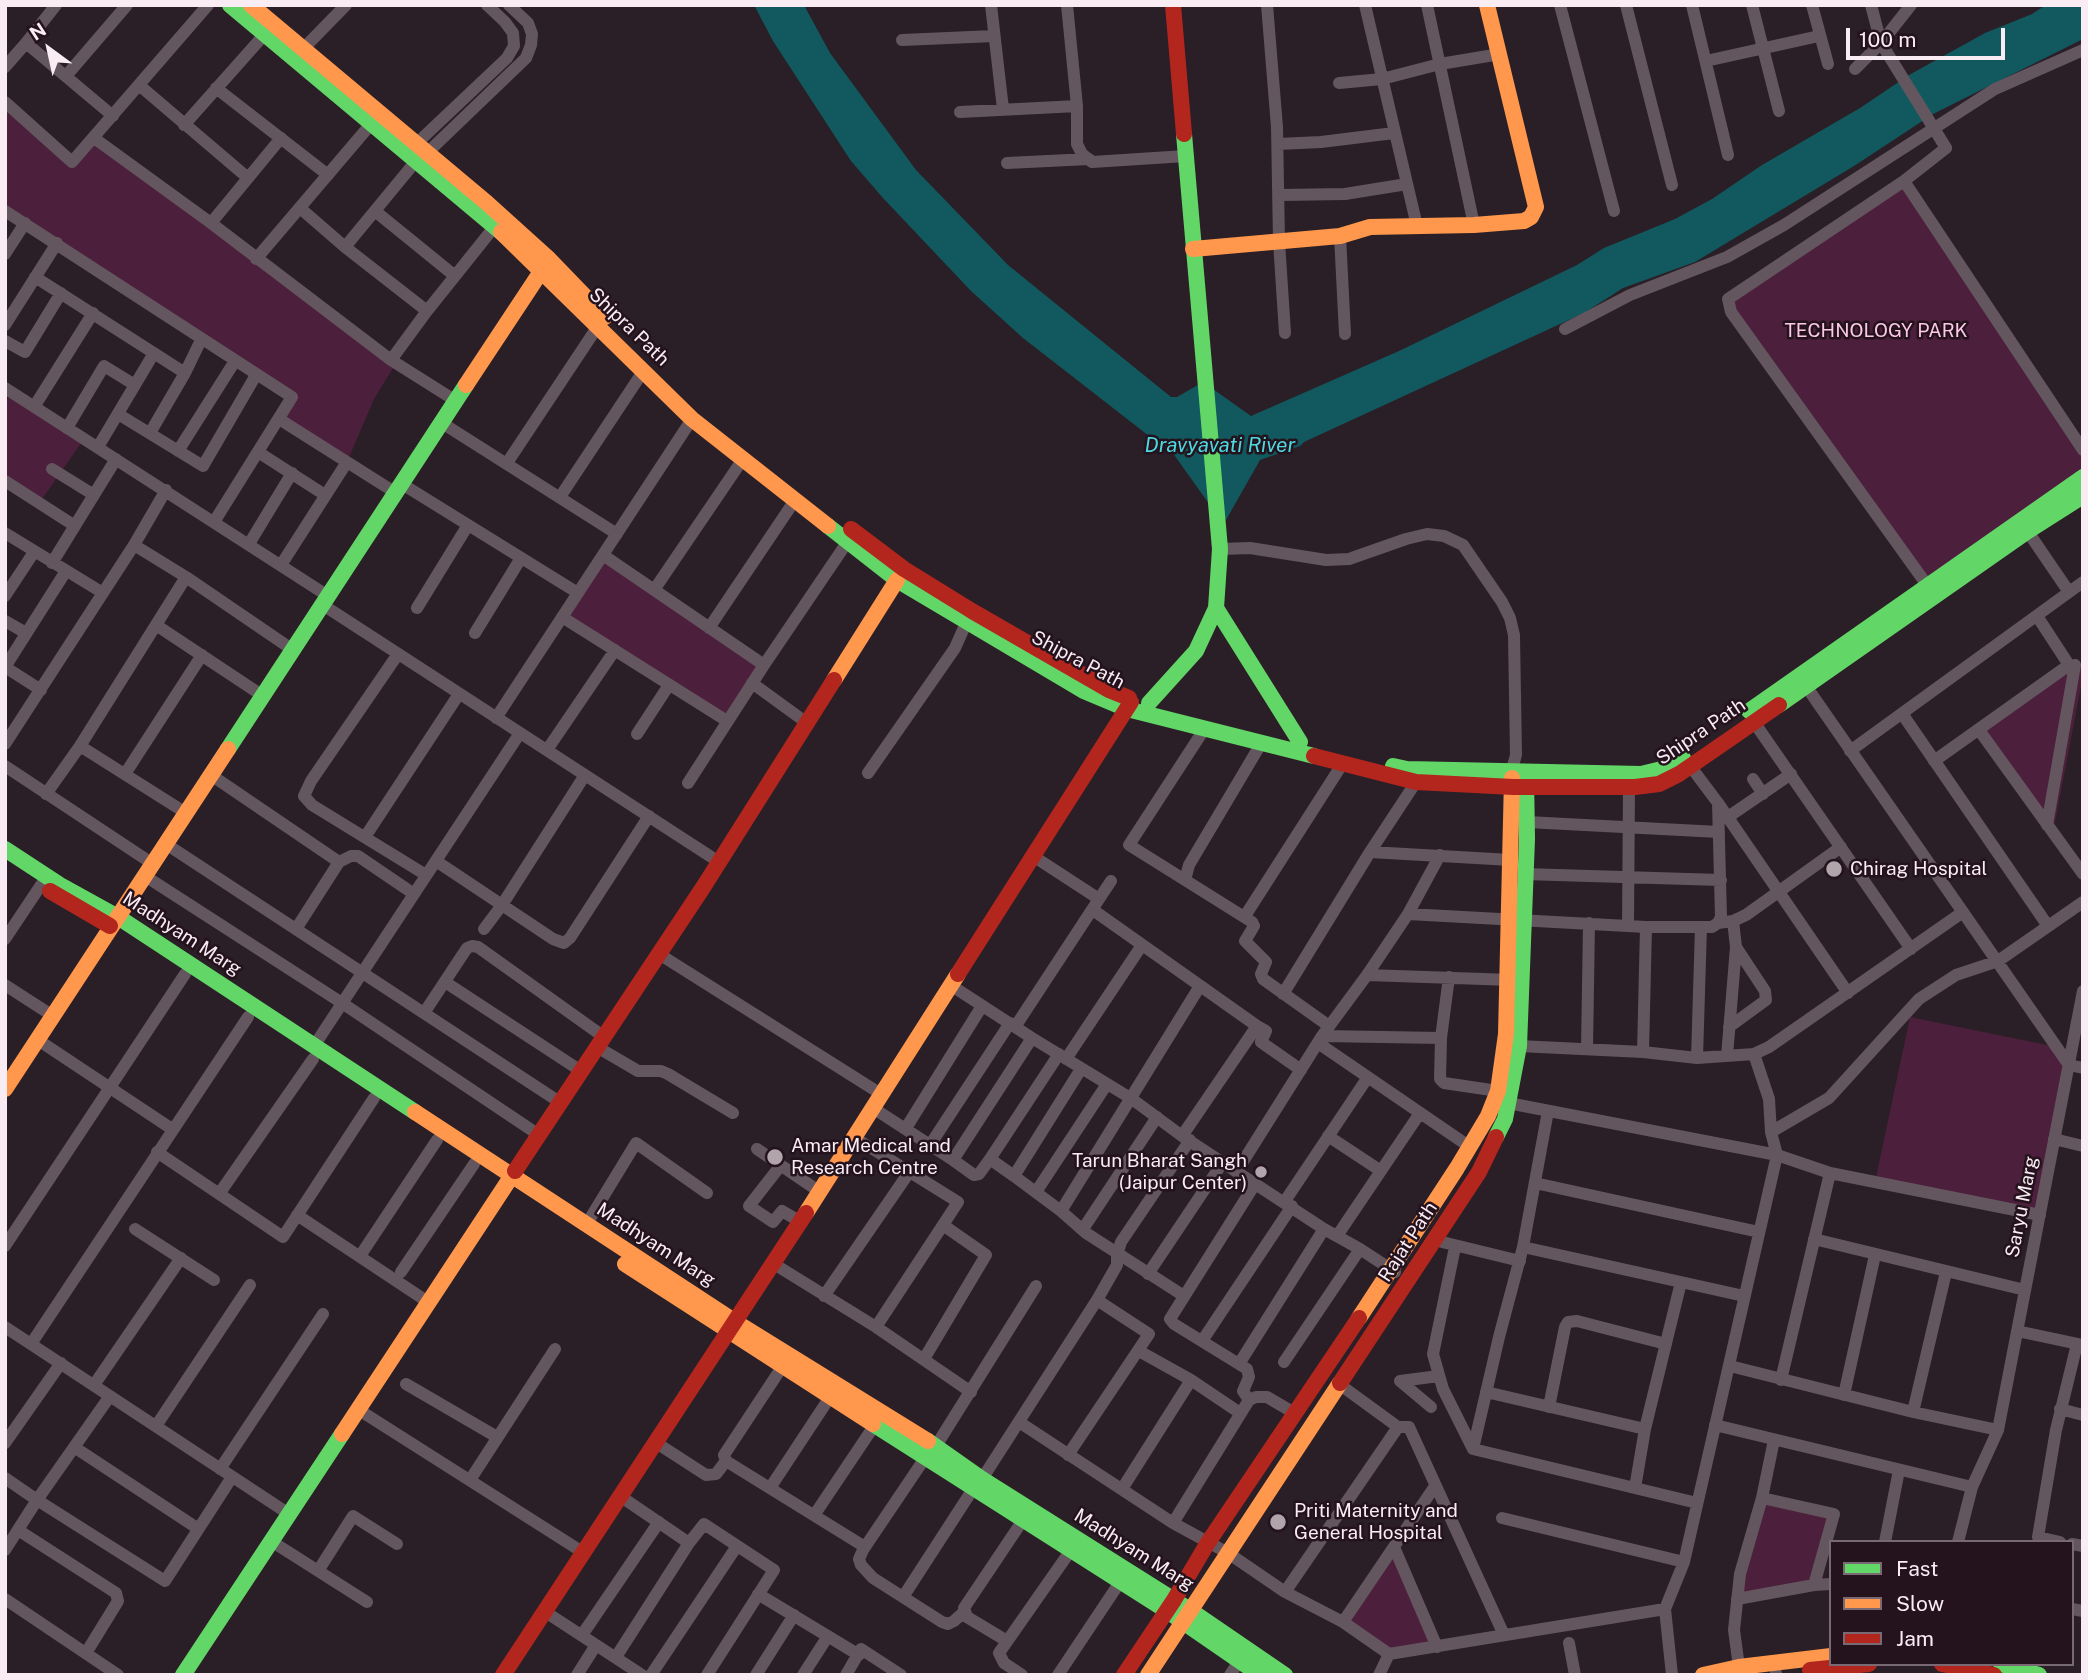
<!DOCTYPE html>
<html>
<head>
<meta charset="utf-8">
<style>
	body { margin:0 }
	#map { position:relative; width:2088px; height:1680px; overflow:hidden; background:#2a1f26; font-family:"Public Sans",sans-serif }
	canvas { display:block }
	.frame { position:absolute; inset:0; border:7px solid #f9ecf3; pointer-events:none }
	.legend { position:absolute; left:1829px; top:1540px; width:245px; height:126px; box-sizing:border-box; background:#24121d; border:2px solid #796973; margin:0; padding:9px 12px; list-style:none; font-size:21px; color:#f9ecf3 }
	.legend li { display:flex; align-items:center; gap:14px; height:35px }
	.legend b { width:35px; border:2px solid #796973 }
	.north { position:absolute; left:14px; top:14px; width:70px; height:70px; -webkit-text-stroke:5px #24121d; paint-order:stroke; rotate:327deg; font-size:19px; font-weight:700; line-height:28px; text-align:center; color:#f9ecf3 }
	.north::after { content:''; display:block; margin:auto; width:24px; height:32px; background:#f9ecf3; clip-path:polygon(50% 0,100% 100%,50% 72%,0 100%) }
	.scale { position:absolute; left:1846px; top:28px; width:159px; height:32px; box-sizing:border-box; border:4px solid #f9ecf3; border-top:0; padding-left:9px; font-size:21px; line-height:24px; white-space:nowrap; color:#f9ecf3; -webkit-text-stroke:5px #24121d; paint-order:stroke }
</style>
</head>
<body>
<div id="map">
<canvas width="2088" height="1680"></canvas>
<div class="frame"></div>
<ul class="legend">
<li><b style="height:9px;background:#63d668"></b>Fast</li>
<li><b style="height:9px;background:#ff974d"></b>Slow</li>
<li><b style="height:9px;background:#b3261e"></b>Jam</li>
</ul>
<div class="north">N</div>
<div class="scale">100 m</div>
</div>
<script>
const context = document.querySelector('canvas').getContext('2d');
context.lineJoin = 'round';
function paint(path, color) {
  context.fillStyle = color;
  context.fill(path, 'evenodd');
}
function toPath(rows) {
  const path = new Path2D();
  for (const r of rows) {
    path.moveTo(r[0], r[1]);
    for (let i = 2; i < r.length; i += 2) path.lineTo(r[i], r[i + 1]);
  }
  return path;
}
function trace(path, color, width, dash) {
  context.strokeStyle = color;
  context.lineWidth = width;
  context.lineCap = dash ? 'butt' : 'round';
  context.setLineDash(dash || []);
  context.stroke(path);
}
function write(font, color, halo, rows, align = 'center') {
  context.font = font + ' "Public Sans",sans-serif';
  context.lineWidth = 5;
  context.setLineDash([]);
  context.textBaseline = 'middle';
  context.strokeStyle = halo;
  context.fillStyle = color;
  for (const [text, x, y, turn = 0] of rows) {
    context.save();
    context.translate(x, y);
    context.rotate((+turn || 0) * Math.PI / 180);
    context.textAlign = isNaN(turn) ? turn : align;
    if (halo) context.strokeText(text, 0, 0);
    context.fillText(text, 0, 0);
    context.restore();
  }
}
paint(toPath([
	[5,104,72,161,94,138,393,368,374,399,347,462,279,419,292,398,5,211],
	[1904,181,2083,450,2083,477,1927,585,1728,299],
	[12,392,84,439,40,502,5,479,5,403],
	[603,555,764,665,727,721,562,617],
	[2069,665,2083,666,2083,676,2053,833,1979,730],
	[1910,1017,2057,1047,2069,1065,2040,1215,1875,1182],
	[1762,1498,1834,1514,1817,1578,1737,1599],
	[1394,1547,1437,1647,1389,1654,1343,1622]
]), '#4c1f3c');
paint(toPath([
	[754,5,804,5,830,53,916,170,1008,265,1171,397,1177,397,1203,382,1251,416,1399,351,1577,265,1604,248,1675,219,1712,199,1762,165,1860,108,1909,75,1985,33,2032,14,2046,5,2083,5,2083,39,1933,114,1854,166,1695,262,1623,288,1584,313,1304,442,1300,446,1260,460,1226,520,1207,501,1170,449,1158,443,1023,338,971,291,883,198,851,161,773,41]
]), '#11595e');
trace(toPath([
	[56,5,26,43,113,116],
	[991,5,1003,109],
	[1067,5,1077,106,1077,144,1082,154,1092,162,1186,156],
	[1267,5,1277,127,1279,242,1285,333],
	[1365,5,1417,226],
	[1427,5,1474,225],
	[1560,5,1614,211],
	[1626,5,1672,185],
	[1692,5,1728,155],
	[1752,5,1779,111],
	[1812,5,1828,64],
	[1871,5,1881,43],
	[902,40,994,36],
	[302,50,346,5],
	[1706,61,1819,36],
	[5,67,26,43],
	[1855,69,1881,43,1911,5],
	[66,76,127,5],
	[1339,83,1382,79,1440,64,1500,54],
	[139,85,248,178],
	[216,88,328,175],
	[5,102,72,162,208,5],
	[960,112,1077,106],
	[184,125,264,35],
	[94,138,211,223,391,360,456,401],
	[416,144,507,58,514,46,513,33,505,22,487,5],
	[1278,144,1321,142,1394,133],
	[427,153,526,58,531,45,532,34,528,23,509,5],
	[1007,163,1089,159],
	[1904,181,2083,450],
	[1280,195,1345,194,1407,184],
	[300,208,345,247,427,311],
	[5,211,292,397,214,522],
	[375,211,455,276],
	[211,223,281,138],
	[1340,236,1345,334],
	[345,247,416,161],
	[5,254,25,223],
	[256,259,371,124],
	[35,277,185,373,201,340],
	[5,325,57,243],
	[1565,329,1630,295,1727,257,1784,225,1995,89,2083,50],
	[5,341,25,352,61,293],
	[391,360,427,311,495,226],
	[5,388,328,596],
	[34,407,93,313],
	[118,414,203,466,256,375],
	[279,419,396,493],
	[442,423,617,534],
	[67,428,104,366,135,385],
	[150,433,185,373],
	[98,447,154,353],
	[178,451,235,361],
	[258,452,325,495],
	[507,463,598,326],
	[52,469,94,495],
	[5,481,75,526],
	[402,484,578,593],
	[560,497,644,370],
	[2024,526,2069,592],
	[5,533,103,593],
	[249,544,292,473],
	[134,545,186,577,293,650],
	[1220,549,1250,548,1326,560,1349,559,1406,539,1427,534,1444,536,1463,545,1502,602,1510,618,1514,635,1516,755,1511,773],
	[603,555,764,665],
	[52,563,116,459],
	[281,565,347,462],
	[1927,585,1731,312,1728,299,1904,181,1946,148],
	[654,590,743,459],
	[5,596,34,552],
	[323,605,719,862],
	[417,608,468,525],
	[562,617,727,721],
	[5,621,26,633],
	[156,625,263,696],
	[709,628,795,500],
	[475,633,521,558],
	[398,654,311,781,304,796,312,805,426,875],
	[5,667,66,571],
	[5,667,41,690],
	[752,683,807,723],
	[1806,686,2069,1065,2083,1068],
	[1903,715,2048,926],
	[496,718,692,419],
	[1754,722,1911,949],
	[1979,730,2083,874],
	[637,734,669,685],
	[1262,742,1189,865,1185,880,1252,922,1254,926,1245,941,1266,962,1261,974,1263,979,1329,1026],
	[5,744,134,545,166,490],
	[80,746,186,813],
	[547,750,615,650],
	[1850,751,2083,582],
	[1934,761,2069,665,2037,616],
	[5,766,153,864],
	[1691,767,1718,803,1848,993],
	[868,773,955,648,967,621],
	[125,774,202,655],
	[211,775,339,862],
	[1753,779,1763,794],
	[688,783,764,665,848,541],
	[46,794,80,746,186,577],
	[1728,817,1791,774],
	[1527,822,1719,832],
	[2047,825,2075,665],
	[365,837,459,694],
	[166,844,561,1103],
	[1370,852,1511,860],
	[436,861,553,939,564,943,570,938,649,816],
	[1524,874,1721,880],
	[145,876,342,1003,539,1135],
	[1185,880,1129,845,1205,728],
	[1099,899,1111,881],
	[1093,910,1257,1026,1182,1136],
	[1408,914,1646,927,1712,927,1718,923,1721,917,1718,803],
	[1245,916,1343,763],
	[1718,923,1733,921,1746,915,1841,847],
	[1628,926,1629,787],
	[296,929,339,862,351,856,358,856,414,894],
	[484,929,502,905,585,775],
	[5,939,41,885],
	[659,954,881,1094],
	[1367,975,1512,980],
	[1449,977,1441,1038,1440,1079,1444,1083,1498,1091],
	[445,982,581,1071],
	[5,985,53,1016],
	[952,986,1032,1038,1132,1099,1182,1136,1324,1229,1360,1249,1395,1272],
	[1283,994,1370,852,1416,782],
	[424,1013,467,948,472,946,478,947,604,1037],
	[1257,1026,1266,1031,1261,1042,1301,1070],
	[1015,1027,1099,899,1033,856],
	[1729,1027,1766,1000,1765,991,1736,947],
	[1322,1036,1441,1038],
	[1032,1038,953,1160,974,1175,979,1174,990,1159,1059,1054],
	[38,1040,172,1129],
	[1318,1043,1470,1147],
	[314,1046,520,733],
	[1519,1046,1643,1052,1697,1058,1754,1054,1769,1047,1963,912],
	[597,1047,638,1071,661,1071,668,1074,733,1113],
	[1587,1049,1589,923],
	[1643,1052,1646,927],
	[1727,1056,1736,947,1733,921],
	[1697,1058,1701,927],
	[1066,1059,1142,945],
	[1081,1069,1014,1176,1061,1211,1086,1233,1184,1296],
	[1503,1102,1777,1155,1830,1173,2040,1215],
	[873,1108,953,1160],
	[906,1128,982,1006],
	[1771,1132,1829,1098,1919,999,1956,975,1998,961,2083,902],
	[1328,1136,1381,1171],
	[855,1138,958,1202,876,1327],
	[2054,1139,2083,1146],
	[930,1145,1010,1023],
	[757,1149,820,1192],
	[157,1152,283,1237,374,1098],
	[990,1159,1014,1176],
	[781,1165,749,1206,773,1222,782,1211,801,1222],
	[1237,1171,1322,1036,1367,975,1408,914,1440,855],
	[1535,1183,1759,1232],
	[1036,1192,1107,1084],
	[219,1194,313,1059],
	[1285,1201,1368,1077],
	[1061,1211,1200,986],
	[297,1215,428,1302],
	[586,1225,636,1143,707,1193],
	[135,1229,214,1280],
	[1083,1229,1157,1117],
	[1337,1236,1420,1113],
	[1814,1239,2025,1290],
	[1434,1240,1520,1261],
	[5,1246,185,974],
	[1455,1247,1433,1354,1443,1389,1473,1449,1697,1503],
	[1523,1247,1744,1296],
	[360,1256,437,1140],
	[774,1264,876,1327,971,1392],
	[401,1272,474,1164],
	[1148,1274,1223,1162],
	[824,1296,910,1171],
	[5,1327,289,1514],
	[2017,1331,2083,1345],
	[1202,1341,1292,1206],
	[31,1344,248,1017],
	[1139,1351,1191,1380,1240,1413],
	[924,1359,986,1255,943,1225],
	[1284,1362,1360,1249],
	[1239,1364,1324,1229],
	[1730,1366,1913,1412,1998,1430],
	[782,1367,724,1455,726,1461,865,1547],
	[1781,1380,1830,1173],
	[1400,1381,1431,1407],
	[1400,1381,1439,1376],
	[406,1384,497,1437],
	[1339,1384,1398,1427,1409,1427,1504,1635],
	[94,1385,181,1258],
	[1486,1392,1645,1429],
	[1844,1395,1875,1255],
	[1249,1400,1243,1391,1249,1377,1247,1369,1174,1324,1170,1319,1255,1184],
	[1549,1407,1565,1327,1568,1322,1577,1321,1666,1344],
	[2060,1409,2083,1415],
	[359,1410,584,1553],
	[1913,1412,1946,1272],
	[1019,1422,1173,1523,1228,1553,1285,1592,1343,1622,1389,1654,1665,1609],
	[1715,1425,1972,1487],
	[156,1426,250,1285],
	[655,1442,706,1475,716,1474,726,1461],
	[5,1443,61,1363],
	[936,1446,1036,1286],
	[74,1447,197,1528],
	[1473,1449,1499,1337,1523,1247,1548,1111],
	[1068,1455,1149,1334,1097,1300],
	[925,1458,863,1550,859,1559,861,1565,873,1578,942,1622,948,1624,954,1621,964,1612],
	[220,1469,323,1314],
	[5,1478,37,1500,110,1396],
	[982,1479,1097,1300,1117,1265,1117,1255,1121,1242,1190,1140],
	[470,1480,555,1349],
	[770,1488,830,1397],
	[1635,1488,1645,1429,1681,1282],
	[1122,1489,1191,1380],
	[620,1496,689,1543],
	[1762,1498,1834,1514,1814,1585,1831,1584],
	[815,1514,874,1426],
	[1502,1518,1684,1562],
	[1173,1523,1249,1400,1256,1397,1267,1397,1296,1414],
	[18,1530,116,1593,118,1601,86,1653],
	[271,1541,367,1602],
	[1885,1542,1899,1470],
	[1958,1542,1972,1487,1998,1430,2083,991],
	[2060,1542,2038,1537,2056,1430,2077,1344],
	[2072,1544,2083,1546],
	[1394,1547,1437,1647],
	[5,1550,37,1500,165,1581,232,1477],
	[318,1571,353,1516,397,1544],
	[1285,1592,1398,1427],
	[758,1594,859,1655],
	[903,1597,973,1489],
	[5,1599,118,1675],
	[1737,1599,1814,1585],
	[2072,1609,2083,1611],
	[544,1611,642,1675],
	[1343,1622,1435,1486],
	[582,1635,659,1522],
	[1007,1641,967,1617,964,1608,1023,1520],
	[1569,1643,1575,1675],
	[616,1657,689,1543,704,1524,774,1570,707,1675],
	[1739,1667,1734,1630,1740,1574,1762,1498,1774,1440],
	[1776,1673,1776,1675],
	[577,1675,596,1645],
	[651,1675,737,1546],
	[756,1675,794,1615],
	[803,1675,828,1636],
	[846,1675,861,1649,901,1675],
	[1022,1675,1004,1663,999,1653,1071,1550],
	[1058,1675,1120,1582],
	[1230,1675,1239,1661],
	[1379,1675,1389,1654],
	[1672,1675,1665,1609,1684,1562,1777,1155,1771,1132,1769,1099,1754,1054]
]), '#64565e', 12);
trace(toPath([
	[230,5,501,232],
	[828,526,897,580,1084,691,1127,709,1314,756],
	[1216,608,1300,742],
	[1149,703,1196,651,1216,608,1220,549,1184,134],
	[1779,705,2028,531,2083,496],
	[1749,711,2083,477],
	[228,749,466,385],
	[1393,766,1407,769,1641,774,1670,767,1683,758],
	[5,849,60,885,118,917,415,1112],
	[1496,1137,1505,1119,1519,1046,1527,839,1526,776],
	[873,1424,1167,1611,1260,1675],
	[928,1441,982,1479,1190,1610,1285,1675],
	[2001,1664,2039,1675],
	[183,1675,342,1434]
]), '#63d668', 16);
trace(toPath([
	[251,5,487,203,549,259,605,317],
	[501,232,692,419,828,526],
	[1193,249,1340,236,1370,227,1474,225,1524,221,1531,217,1536,207,1487,5],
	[466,385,548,261],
	[834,680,897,580],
	[5,1089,228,749],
	[415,1112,734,1321,928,1441],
	[806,1213,958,974],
	[625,1264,873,1424],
	[1359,1318,1457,1168,1488,1116,1498,1091,1506,1034,1512,778],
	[342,1434,515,1171],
	[1148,1675,1340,1383],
	[1703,1675,1739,1667,1831,1656]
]), '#ff974d', 16);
trace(toPath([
	[1173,5,1184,134],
	[851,529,904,569,972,611,1109,690,1129,698],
	[1314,756,1416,782,1513,787,1635,787,1659,784,1679,774,1779,705],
	[50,891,110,926],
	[958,974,1131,702],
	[515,1171,704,886,834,680],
	[1340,1383,1479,1172,1496,1137],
	[1942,1664,1994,1675],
	[1810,1670,1869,1664],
	[503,1675,806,1213],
	[1124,1675,1174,1600,1207,1544,1359,1318]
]), '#b3261e', 16);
trace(toPath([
	[1881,43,1946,148]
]), '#64565e', 12);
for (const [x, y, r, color] of [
	[1834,869,9,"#b1a4ab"],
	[775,1157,9,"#b1a4ab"],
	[1261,1172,7,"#b1a4ab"],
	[1278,1522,9,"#b1a4ab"]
]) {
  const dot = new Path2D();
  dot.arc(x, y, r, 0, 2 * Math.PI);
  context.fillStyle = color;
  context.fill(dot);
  trace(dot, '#24121d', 2.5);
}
write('19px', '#f9ecf3', '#24121d', [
	["Shipra Path",629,327,44],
	["Shipra Path",1078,660,28],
	["Shipra Path",1701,732,-34],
	["Madhyam Marg",182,934,33],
	["Saryu Marg",2022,1207,-79],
	["Rajat Path",1408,1242,-57],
	["Madhyam Marg",656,1245,33],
	["Madhyam Marg",1134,1550,32]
]);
write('19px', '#fcc8e7', '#24121d', [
	["TECHNOLOGY PARK",1876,331]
]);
write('19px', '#f9ecf3', '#24121d', [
	["Chirag Hospital",1850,869],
	["Amar Medical and",791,1146],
	["Research Centre",791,1168],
	["Tarun Bharat Sangh",1247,1161,"right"],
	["(Jaipur Center)",1247,1183,"right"],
	["Priti Maternity and",1294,1511],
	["General Hospital",1294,1533]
], 'left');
write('italic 21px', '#4cd9e0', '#24121d', [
	["Dravyavati River",1220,446]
]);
</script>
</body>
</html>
